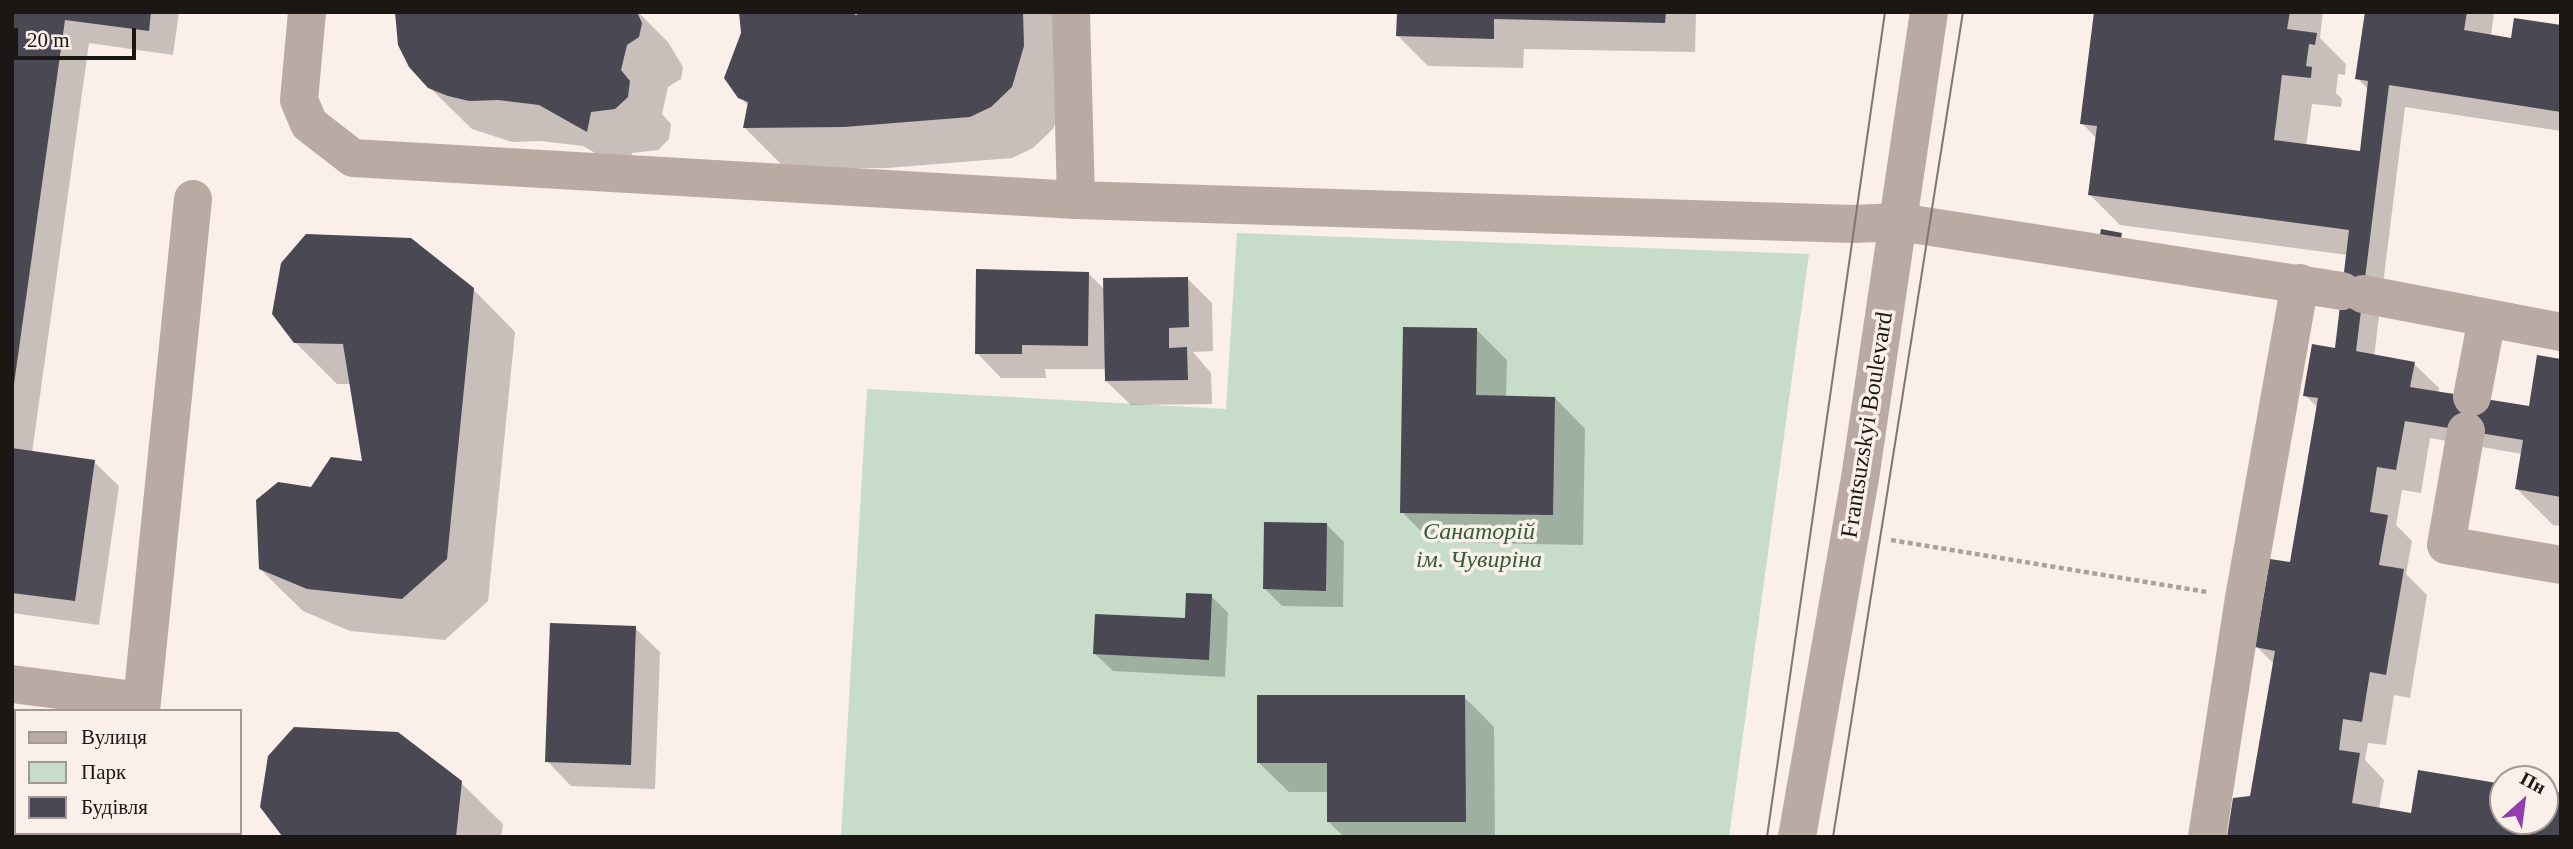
<!DOCTYPE html>
<html>
<head>
<meta charset="utf-8">
<style>
	body { margin:0 }
	#map { position:relative; width:2573px; height:849px; overflow:hidden; background:#fbefe9; font-family:"Times New Roman",serif }
	canvas { display:block }
	.frame { position:absolute; inset:0; border:14px solid #1b1715; pointer-events:none }
	.legend { position:absolute; left:14px; top:709px; width:228px; height:126px; box-sizing:border-box; background:#fbefe9; border:2px solid #a19994; margin:0; padding:9px 12px; list-style:none; font-size:21px; color:#1b1715 }
	.legend li { display:flex; align-items:center; gap:14px; height:35px }
	.legend b { width:35px; border:2px solid #a19994 }
	.north { position:absolute; left:2489px; top:765px; width:70px; height:70px; box-sizing:border-box; background:#fbefe9; border:2px solid #a19994; border-radius:50%; rotate:28deg; font-size:19px; font-weight:700; line-height:28px; text-align:center; color:#1b1715 }
	.north::after { content:''; display:block; margin:auto; width:24px; height:32px; background:#933eac; clip-path:polygon(50% 0,100% 100%,50% 72%,0 100%) }
	.scale { position:absolute; left:14px; top:28px; width:122px; height:32px; box-sizing:border-box; border:4px solid #1b1715; border-top:0; padding-left:9px; font-size:21px; line-height:24px; white-space:nowrap; color:#1b1715; -webkit-text-stroke:5px #fbefe9; paint-order:stroke }
</style>
</head>
<body>
<div id="map">
<canvas width="2573" height="849"></canvas>
<div class="frame"></div>
<ul class="legend">
<li><b style="height:9px;background:#baaaa4"></b>Вулиця</li>
<li><b style="height:19px;background:#c7ddca"></b>Парк</li>
<li><b style="height:19px;background:#4a4852"></b>Будівля</li>
</ul>
<div class="north">Пн</div>
<div class="scale">20 m</div>
</div>
<script>
const context = document.querySelector('canvas').getContext('2d');
context.lineJoin = 'round';
function paint(path, color) {
  context.fillStyle = color;
  context.fill(path, 'evenodd');
}
function toPath(rows) {
  const path = new Path2D();
  for (const r of rows) {
    path.moveTo(r[0], r[1]);
    for (let i = 2; i < r.length; i += 2) path.lineTo(r[i], r[i + 1]);
  }
  return path;
}
function trace(path, color, width, dash) {
  context.strokeStyle = color;
  context.lineWidth = width;
  context.lineCap = dash ? 'butt' : 'round';
  context.setLineDash(dash || []);
  context.stroke(path);
}
function write(font, color, halo, rows, align = 'center') {
  context.font = font + ' "Times New Roman",serif';
  context.lineWidth = 7;
  context.setLineDash([]);
  context.textBaseline = 'middle';
  context.strokeStyle = halo;
  context.fillStyle = color;
  for (const [text, x, y, turn = 0] of rows) {
    context.save();
    context.translate(x, y);
    context.rotate((+turn || 0) * Math.PI / 180);
    context.textAlign = isNaN(turn) ? turn : align;
    if (halo) context.strokeText(text, 0, 0);
    context.fillText(text, 0, 0);
    context.restore();
  }
}
paint(toPath([
	[1237,233,1809,254,1729,837,841,837,867,389,1226,409]
]), '#c7ddca');
paint(toPath([
	[12,12,179,12,173,55,89,43,32,453,94,462,119,486,99,625,12,613],
	[397,12,638,12,668,42,683,67,681,79,668,87,662,114,671,124,669,139,658,150,632,153,628,172,583,146,541,141,512,142,472,129,429,87],
	[864,12,1070,12,1061,109,1053,129,1033,148,1012,158,887,168,786,169,745,128,749,106,739,97],
	[1399,12,1696,12,1695,52,1524,49,1523,68,1428,66,1398,36],
	[2096,12,2323,12,2320,38,2346,64,2345,75,2338,74,2336,93,2342,99,2341,107,2312,104,2306,146,2361,153,2369,90,2357,78,2392,12,2494,12,2491,36,2513,40,2561,27,2561,131,2405,107,2374,357,2414,364,2439,388,2438,394,2530,408,2561,361,2561,526,2553,525,2516,488,2522,454,2430,438,2421,493,2402,490,2396,525,2412,541,2406,574,2427,595,2410,698,2394,695,2386,745,2368,743,2365,760,2384,780,2379,809,2413,815,2503,785,2503,821,2545,821,2545,792,2561,837,2252,798,2274,664,2257,647,2292,564,2318,408,2305,395,2340,351,2348,255,2120,225,2090,195,2097,139,2082,123],
	[1088,273,1105,290,1188,279,1212,303,1213,351,1193,352,1211,373,1212,404,1131,405,1106,381,1106,369,1045,369,1046,378,1001,378,977,353],
	[473,289,515,332,488,601,445,640,350,631,303,611,260,569,312,488,364,463,351,384,337,384,295,342],
	[1477,330,1507,360,1506,398,1555,398,1585,429,1583,545,1432,542,1402,512],
	[1327,525,1344,542,1343,607,1282,606,1265,589],
	[1211,596,1228,613,1225,677,1113,671,1095,654,1186,620],
	[635,628,660,652,655,789,571,786,547,761],
	[1464,697,1494,727,1495,837,1344,837,1329,822,1329,792,1289,792,1258,762],
	[460,782,503,824,501,837,283,835]
]), '#0003');
paint(toPath([
	[12,12,151,12,149,31,65,20,14,384],
	[395,12,637,12,642,23,639,37,627,45,621,70,630,81,628,97,615,109,591,112,587,132,539,105,498,100,469,101,448,96,428,88,409,67,398,45],
	[739,12,851,12,856,15,861,12,1023,12,1024,46,1012,87,991,107,970,117,844,127,743,128,748,102,738,98,724,78,741,33],
	[1397,12,1666,12,1665,23,1494,19,1494,39,1396,36],
	[2094,12,2290,12,2287,29,2317,33,2315,45,2309,44,2306,66,2312,67,2311,78,2282,75,2274,140,2360,151,2368,81,2355,79,2365,12,2467,12,2464,30,2511,38,2514,18,2561,25,2561,112,2389,85,2356,351,2415,362,2410,387,2529,406,2537,355,2561,359,2561,497,2515,489,2523,440,2405,421,2396,470,2377,467,2370,512,2388,515,2379,565,2404,569,2386,675,2370,672,2362,722,2343,719,2339,750,2360,753,2352,803,2411,813,2418,770,2503,784,2503,821,2545,821,2545,790,2561,793,2561,837,2227,837,2233,798,2250,796,2275,651,2255,647,2270,559,2290,562,2318,398,2303,396,2312,344,2335,348,2349,230,2088,195,2097,126,2080,124],
	[2101,229,2122,233,2119,250,2098,246],
	[306,234,411,238,474,288,447,559,402,599,307,589,259,569,256,500,278,482,311,487,331,457,362,461,343,344,294,343,272,314,281,263],
	[976,269,1089,272,1088,346,1022,345,1022,354,975,354],
	[1188,277,1189,327,1169,328,1169,348,1187,347,1188,380,1105,381,1103,278],
	[1403,327,1477,328,1476,395,1555,397,1553,515,1400,513],
	[12,448,95,460,75,601,12,593],
	[1264,522,1327,523,1326,591,1263,589],
	[1186,593,1212,594,1209,660,1093,654,1095,614,1185,618],
	[550,623,636,626,631,765,545,762],
	[1257,695,1465,695,1466,822,1327,822,1327,763,1257,763],
	[294,727,398,732,462,781,456,837,282,836,260,807,268,756]
]), '#4a4852');
trace(toPath([
	[1891,540,2207,592]
]), '#aaa19d', 4.5, [5, 3.5]);
trace(toPath([
	[307,12,299,100,309,124,353,158,1076,200,1853,224,1899,222,2342,291],
	[1071,12,1076,200],
	[2363,294,2561,332],
	[2472,397,2487,318],
	[2466,431,2446,545,2561,565],
	[12,684,142,701],
	[141,711,193,199],
	[128,837,128,833],
	[1797,837,1860,478,1929,12],
	[2207,837,2244,598,2300,283]
]), '#baaaa4', 38);
trace(toPath([
	[1767,837,1885,12],
	[1833,837,1963,12]
]), '#7f7773', 2);
write('24px', '#1b1715', '#fbefe9', [
	["Frantsuzskyi Boulevard",1868,425,-81]
]);
write('italic 24px', '#305c39', '#fbefe9', [
	["Санаторій",1479,533],
	["ім. Чувиріна",1479,561]
]);
</script>
</body>
</html>
